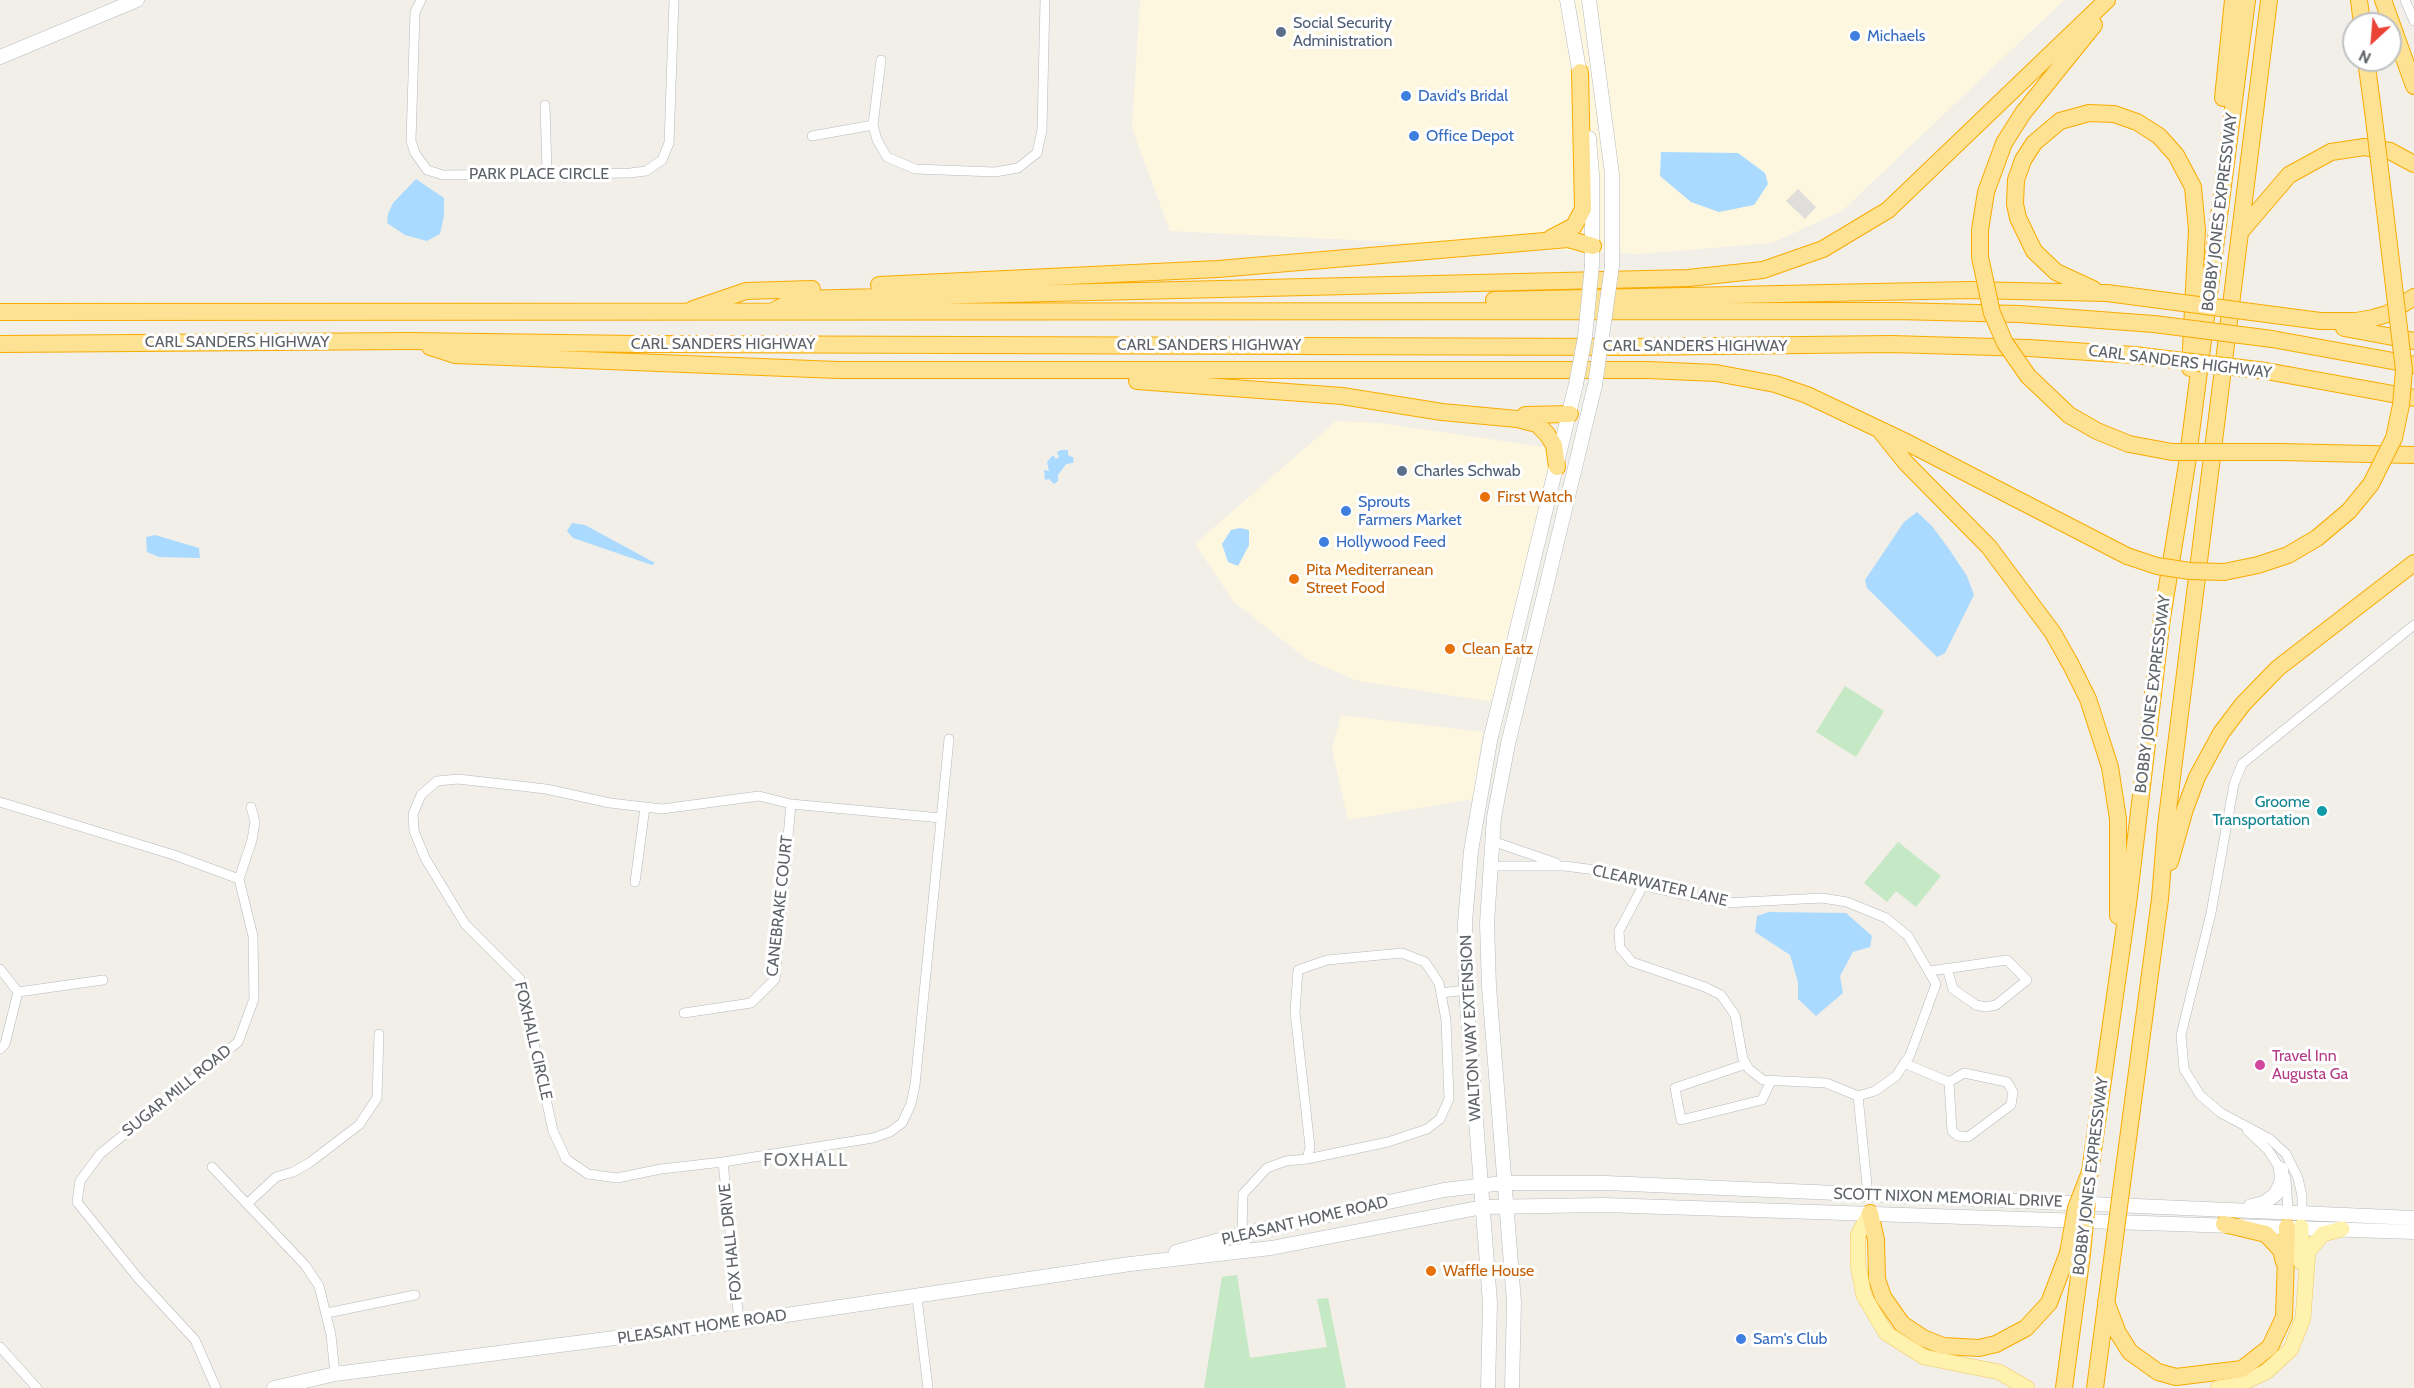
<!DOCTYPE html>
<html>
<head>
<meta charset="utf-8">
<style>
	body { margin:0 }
	#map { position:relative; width:2414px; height:1388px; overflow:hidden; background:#f1efe8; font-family:Cabin,sans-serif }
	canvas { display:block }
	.north { position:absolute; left:2342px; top:12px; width:60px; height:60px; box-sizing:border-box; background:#fff; border:2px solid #bfc1c3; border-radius:50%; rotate:206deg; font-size:16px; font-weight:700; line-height:24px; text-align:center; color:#5f6368 }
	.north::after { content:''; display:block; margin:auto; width:21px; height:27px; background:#ea4335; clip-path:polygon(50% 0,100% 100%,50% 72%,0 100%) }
</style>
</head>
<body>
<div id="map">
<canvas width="2414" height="1388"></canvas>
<div class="north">N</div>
</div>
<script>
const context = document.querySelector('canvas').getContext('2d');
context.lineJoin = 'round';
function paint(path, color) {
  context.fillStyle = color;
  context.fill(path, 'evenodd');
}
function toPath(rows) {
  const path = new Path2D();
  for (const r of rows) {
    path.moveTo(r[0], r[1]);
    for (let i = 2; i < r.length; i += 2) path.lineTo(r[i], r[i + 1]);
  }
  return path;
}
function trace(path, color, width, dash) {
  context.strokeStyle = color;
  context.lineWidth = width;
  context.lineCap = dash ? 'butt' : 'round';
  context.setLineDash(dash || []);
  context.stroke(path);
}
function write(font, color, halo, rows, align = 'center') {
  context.font = font + ' Cabin,sans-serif';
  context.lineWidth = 6;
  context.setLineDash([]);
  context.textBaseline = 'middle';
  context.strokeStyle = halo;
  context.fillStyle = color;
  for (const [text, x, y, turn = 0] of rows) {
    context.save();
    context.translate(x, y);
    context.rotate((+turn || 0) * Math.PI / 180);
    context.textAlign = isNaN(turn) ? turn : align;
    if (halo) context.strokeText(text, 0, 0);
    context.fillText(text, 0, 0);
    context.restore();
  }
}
paint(toPath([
	[1140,0,2064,0,1842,211,1772,243,1639,254,1170,231,1132,128],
	[1336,421,1379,423,1551,448,1554,461,1494,702,1358,681,1308,660,1234,602,1195,544],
	[1341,715,1483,732,1473,799,1348,820,1332,749]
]), '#fef7e0');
paint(toPath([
	[1798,189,1816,207,1805,219,1786,201]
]), '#e0deda');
paint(toPath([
	[1845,686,1884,711,1856,757,1816,732],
	[1898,842,1941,876,1916,907,1896,891,1887,902,1864,883],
	[1237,1275,1250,1358,1327,1347,1317,1299,1328,1298,1346,1388,1204,1388,1222,1277]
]), '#c5e8c5');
paint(toPath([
	[1661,152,1738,153,1765,173,1768,184,1754,205,1719,212,1691,202,1660,176],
	[416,179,444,198,444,216,440,234,427,241,405,235,387,223,388,214,393,203],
	[1061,450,1068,450,1068,455,1074,458,1073,463,1066,464,1058,475,1058,481,1054,484,1049,479,1045,480,1044,470,1049,471,1047,462,1053,455,1056,459,1059,457,1057,452],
	[1917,512,1932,526,1949,549,1967,576,1974,595,1945,653,1937,657,1867,588,1865,580,1904,522],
	[572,523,585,525,655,563,652,565,573,538,567,531],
	[1240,528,1249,530,1249,545,1238,566,1228,562,1222,544,1231,530],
	[155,535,199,548,200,558,159,557,147,552,146,537],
	[1769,912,1846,913,1872,936,1870,947,1853,952,1840,976,1843,993,1816,1016,1798,999,1798,982,1790,955,1755,932,1757,916]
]), '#aadaff');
const street = toPath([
	[421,0,415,12,411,141,415,153,427,170,443,175,630,173,646,171,662,160,669,143,674,0],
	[2405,0,2414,21],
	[881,60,873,125,877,140,887,157,915,169,995,172,1018,168,1037,153,1042,130,1045,0],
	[545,105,547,173],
	[812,136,873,125],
	[0,802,174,855,239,879,253,936,254,999,238,1042,100,1154,80,1181,77,1202,138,1278,195,1340,216,1388],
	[941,818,791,804,759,796,662,809,610,803,546,789,458,779,437,781,421,795,413,814,414,831,425,858,465,924,520,979,553,1131,566,1159,588,1174,617,1178,661,1169,723,1162,873,1138,890,1132,902,1123,911,1104,915,1085,949,739],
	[1492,841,1556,863],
	[1490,866,1564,866,1612,872,1654,888,1725,903,1822,898,1847,902,1886,918,1908,936,1936,984,1910,1055,1896,1076,1875,1091,1858,1096],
	[239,879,252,840,255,822,251,807],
	[635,882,645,807],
	[1644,884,1619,931,1620,948,1632,962,1705,987,1721,995,1735,1015,1743,1059,1749,1069,1763,1080,1826,1083,1858,1096],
	[0,969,18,992],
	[1930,971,2007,960,2027,980,1996,1005,1986,1007,1976,1005,1953,989,1947,968],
	[18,992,103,980],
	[1441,993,1466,990],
	[684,1013,751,1003,775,979,791,804],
	[0,1049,5,1044,18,992],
	[1904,1063,1949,1082,1952,1131,1958,1136,1968,1137,2011,1105,2013,1092,2007,1082,1964,1073,1949,1082],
	[1746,1064,1675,1088,1681,1120,1762,1100,1771,1081],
	[1858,1096,1868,1195],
	[2247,1130,2268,1150,2286,1178,2288,1211],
	[723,1162,739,1322],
	[212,1167,305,1265,319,1286,331,1335,335,1374],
	[248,1203,276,1177,293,1172,309,1163,359,1125,377,1098,379,1034],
	[2302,1212,2302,1196,2298,1178,2286,1154,2270,1139,2221,1113,2200,1095,2184,1069,2181,1035,2211,913,2234,784,2242,764,2414,625],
	[1248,1251,1242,1234,1243,1194,1267,1168,1286,1161,1307,1159,1310,1147,1295,1012,1298,970,1327,960,1402,953,1425,962,1439,983,1446,1020,1449,1099,1440,1119,1427,1129,1388,1142,1307,1159],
	[917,1298,928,1388],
	[327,1313,415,1295],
	[0,1347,37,1388]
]);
const secondary = toPath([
	[1567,0,1581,81],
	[1589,0,1612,174,1612,266],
	[0,57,137,0],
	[1589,138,1592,174,1592,265],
	[2251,1206,2264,1203,2276,1194,2282,1180,2281,1169],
	[1176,1252,1242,1234,1444,1190,1504,1183,1606,1183,2414,1218],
	[274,1388,335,1374,739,1322,1130,1264,1271,1248,1483,1207,1604,1205,2414,1232],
	[1488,1388,1490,1303,1466,990,1465,922,1471,851,1490,741,1576,384],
	[1512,1388,1514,1302,1489,987,1487,923,1494,817,1508,744,1595,385]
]);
const primary = toPath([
	[1870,1213,1858,1235,1858,1265,1864,1296,1886,1333,1924,1357,1999,1372,2027,1388],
	[2301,1262,2301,1227],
	[2218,1388,2238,1385,2266,1372,2291,1349,2303,1318,2308,1251,2323,1234,2342,1229]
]);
const highway = toPath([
	[2359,0,2362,24],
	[2383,0,2414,86],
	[2366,60,2373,111],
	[2223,98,2233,0],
	[2242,230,2289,175,2331,152,2364,147,2390,151,2414,164],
	[1551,238,1574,226,1583,209,1580,72],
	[1980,257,1980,230,1986,192,2004,143,2023,113,2094,25],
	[879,285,1218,269,1568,239,1593,246],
	[2093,289,2056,272,2034,251,2018,218,2015,204,2016,180,2023,160,2034,143,2060,121,2089,113,2114,114,2137,122,2159,136,2176,155,2193,187,2197,230,2190,368],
	[1494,300,1970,290,2107,293],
	[693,309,746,291,812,289],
	[773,311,797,299,1688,278,1763,270,1823,249,1888,210,2107,0],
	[0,312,1896,311,2019,314,2154,324],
	[2320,321,2356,321,2373,318,2387,314,2414,297],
	[2344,328,2414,341],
	[2272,339,2414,365],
	[0,344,409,341,638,344,1630,347,1891,344,2029,348,2134,355],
	[430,347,455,355,838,370,1648,370,1716,373,1775,384,1807,395,1908,443,2127,556],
	[2266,371,2414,398],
	[1137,381,1342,396,1442,412,1517,419,1537,424,1547,434,1554,445,1557,467],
	[1525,415,1570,414],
	[1882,433,1906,463,1989,547,2053,633,2071,665,2088,699,2110,767,2118,819,2118,916],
	[2280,452,2414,455],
	[2170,862,2185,809,2197,777,2221,733,2243,704,2278,668,2414,563],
	[2090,1172,2128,904,2162,618,2187,464,2247,0],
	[2122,1184,2160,899,2166,826,2269,0],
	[1870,1213,1876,1240,1877,1279,1883,1297,1902,1324,1923,1338,1943,1346,1979,1348,1996,1344,2026,1328,2049,1303,2068,1253],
	[2224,1224,2266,1234,2281,1250,2284,1262],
	[2106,1302,2118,1333,2130,1352,2158,1372,2176,1377,2242,1369,2270,1347,2284,1317,2287,1227],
	[2064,1388,2082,1254],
	[2095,1388,2114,1245]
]);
trace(street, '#b5b8bc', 10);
trace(secondary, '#b6babf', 15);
trace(primary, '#f2c960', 16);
trace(highway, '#f9ab00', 18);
trace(street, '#fff', 9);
trace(secondary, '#fff', 14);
trace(primary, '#fff2af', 15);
trace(highway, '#fde293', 16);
const secondaryBridge = toPath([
	[1576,384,1585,337,1592,265],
	[1595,385,1612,266]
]);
const highwayBridge = toPath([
	[1980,257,1992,313,2005,343,2028,376,2069,415,2097,431,2129,444,2172,452,2280,452],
	[2107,293,2320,321],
	[2154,324,2272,339],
	[2134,355,2266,371],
	[2127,556,2157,566,2190,571,2224,572,2258,565,2288,555,2317,538,2349,511,2371,484,2394,438,2401,405,2404,370,2373,111],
	[2114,1245,2122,1184],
	[2068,1253,2076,1208,2090,1172],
	[2082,1254,2087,1202]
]);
trace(secondaryBridge, '#b6babf', 15, []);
trace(highwayBridge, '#f9ab00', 18, []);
trace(secondaryBridge, '#fff', 14);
trace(highwayBridge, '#fde293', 16);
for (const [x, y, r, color] of [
	[1281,32,6,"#5c6f8a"],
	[1855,36,6,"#3f7fe0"],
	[1406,96,6,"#3f7fe0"],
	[1414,136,6,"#3f7fe0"],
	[1402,471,6,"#5c6f8a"],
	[1485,497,6,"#e8710a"],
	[1346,511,6,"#3f7fe0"],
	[1324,542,6,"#3f7fe0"],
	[1294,579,6,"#e8710a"],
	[1450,649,6,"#e8710a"],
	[2322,811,6,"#0f9aa8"],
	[2260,1065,6,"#d1479c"],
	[1431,1271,6,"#e8710a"],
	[1741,1339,6,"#3f7fe0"]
]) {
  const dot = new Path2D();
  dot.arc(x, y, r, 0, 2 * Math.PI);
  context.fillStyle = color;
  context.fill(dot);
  trace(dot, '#fff', 2);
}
write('16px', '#4e5e75', '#fff', [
	["Social Security",1293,23],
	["Administration",1293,41],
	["Charles Schwab",1414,471]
], 'left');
write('16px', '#366cbe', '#fff', [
	["Michaels",1867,36],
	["David's Bridal",1418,96],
	["Office Depot",1426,136],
	["Sprouts",1358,502],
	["Farmers Market",1358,520],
	["Hollywood Feed",1336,542],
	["Sam's Club",1753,1339]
], 'left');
write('16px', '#5f6368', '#fff', [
	["PARK PLACE CIRCLE",539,174],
	["BOBBY JONES EXPRESSWAY",2220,212,-83],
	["CARL SANDERS HIGHWAY",237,342],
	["CARL SANDERS HIGHWAY",723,344],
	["CARL SANDERS HIGHWAY",1209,345],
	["CARL SANDERS HIGHWAY",1695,346],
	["CARL SANDERS HIGHWAY",2180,362,7],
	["BOBBY JONES EXPRESSWAY",2153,694,-83],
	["CLEARWATER LANE",1660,886,13],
	["CANEBRAKE COURT",780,906,-84],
	["WALTON WAY EXTENSION",1471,1028,-93],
	["FOXHALL CIRCLE",533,1041,77],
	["SUGAR MILL ROAD",177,1091,-39],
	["BOBBY JONES EXPRESSWAY",2091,1176,-83],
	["SCOTT NIXON MEMORIAL DRIVE",1948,1198,2],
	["PLEASANT HOME ROAD",1305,1221,-13],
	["FOX HALL DRIVE",731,1242,-96],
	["PLEASANT HOME ROAD",702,1327,-8]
]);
write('16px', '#c56008', '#fff', [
	["First Watch",1497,497],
	["Pita Mediterranean",1306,570],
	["Street Food",1306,588],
	["Clean Eatz",1462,649],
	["Waffle House",1443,1271]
], 'left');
write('16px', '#0d838f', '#fff', [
	["Groome",2310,802],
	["Transportation",2310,820]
], 'right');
write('16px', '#b23c85', '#fff', [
	["Travel Inn",2272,1056],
	["Augusta Ga",2272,1074]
], 'left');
context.letterSpacing = '1.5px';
write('18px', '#70757a', '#fff', [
	["FOXHALL",806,1161]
]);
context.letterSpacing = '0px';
</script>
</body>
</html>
